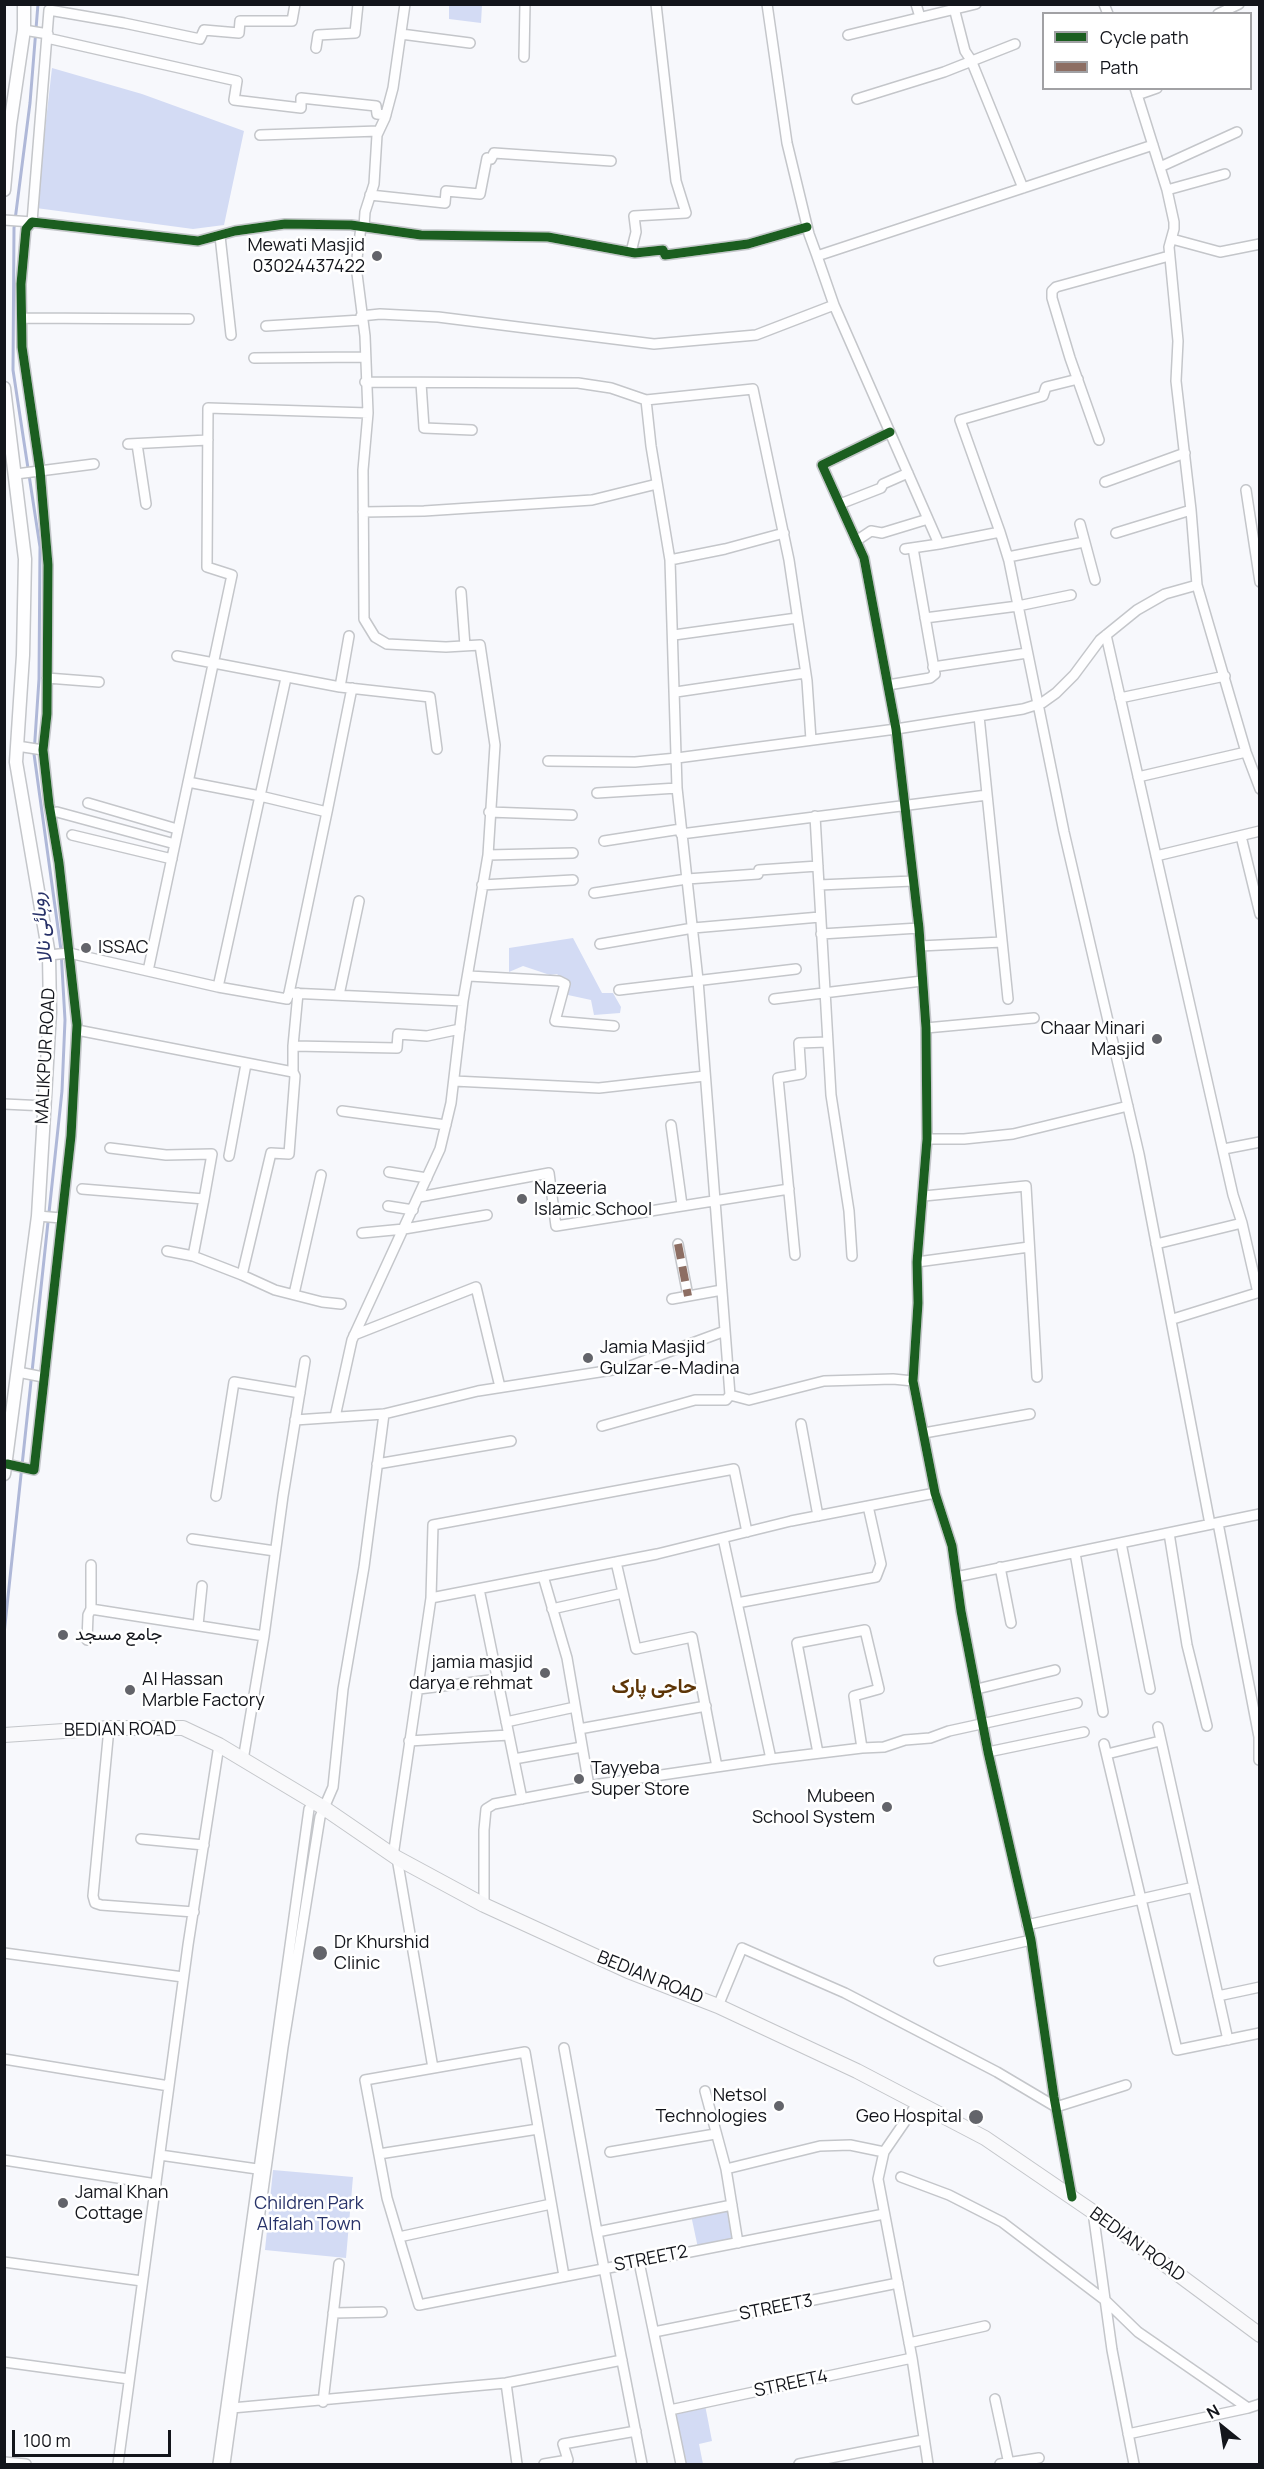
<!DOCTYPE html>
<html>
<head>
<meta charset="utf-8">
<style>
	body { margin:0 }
	#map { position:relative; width:1264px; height:2469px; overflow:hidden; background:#f7f8fc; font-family:Manrope,sans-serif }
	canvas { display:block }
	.frame { position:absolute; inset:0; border:6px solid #13151b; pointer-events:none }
	.legend { position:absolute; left:1042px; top:12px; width:210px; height:78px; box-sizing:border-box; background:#fff; border:2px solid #a1a1a4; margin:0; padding:8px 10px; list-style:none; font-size:18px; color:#13151b }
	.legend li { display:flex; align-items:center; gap:12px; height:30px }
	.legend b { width:30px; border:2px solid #a1a1a4 }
	.north { position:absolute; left:1192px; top:2397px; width:60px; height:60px; -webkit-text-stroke:4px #fff; paint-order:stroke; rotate:330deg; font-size:16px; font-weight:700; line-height:24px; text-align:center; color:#13151b }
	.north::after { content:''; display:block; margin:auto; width:21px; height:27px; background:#13151b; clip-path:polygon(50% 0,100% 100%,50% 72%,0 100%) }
	.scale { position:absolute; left:12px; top:2430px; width:159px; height:27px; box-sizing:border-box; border:3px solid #13151b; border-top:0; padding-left:8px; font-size:18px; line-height:21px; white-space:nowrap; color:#13151b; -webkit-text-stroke:4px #fff; paint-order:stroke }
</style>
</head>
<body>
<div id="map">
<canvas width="1264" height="2469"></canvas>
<div class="frame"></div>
<ul class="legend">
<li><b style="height:8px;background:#1b5e20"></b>Cycle path</li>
<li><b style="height:8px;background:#8d6e63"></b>Path</li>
</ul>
<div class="north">N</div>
<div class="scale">100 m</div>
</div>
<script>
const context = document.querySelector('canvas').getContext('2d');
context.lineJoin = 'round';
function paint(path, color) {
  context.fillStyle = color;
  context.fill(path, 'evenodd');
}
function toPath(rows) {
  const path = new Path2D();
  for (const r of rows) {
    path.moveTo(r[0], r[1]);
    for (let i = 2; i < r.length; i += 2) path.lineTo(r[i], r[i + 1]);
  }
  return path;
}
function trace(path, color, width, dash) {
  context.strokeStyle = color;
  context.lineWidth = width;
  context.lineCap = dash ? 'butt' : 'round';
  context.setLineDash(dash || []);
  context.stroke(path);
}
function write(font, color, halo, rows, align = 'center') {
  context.font = font + ' Manrope,Vazirmatn,sans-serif';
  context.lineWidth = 5;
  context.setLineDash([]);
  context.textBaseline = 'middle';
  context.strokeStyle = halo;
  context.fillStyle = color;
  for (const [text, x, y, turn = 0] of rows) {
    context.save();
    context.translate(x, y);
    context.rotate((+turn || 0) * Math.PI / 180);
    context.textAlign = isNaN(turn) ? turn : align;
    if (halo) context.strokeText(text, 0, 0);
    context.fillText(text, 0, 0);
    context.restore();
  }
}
paint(toPath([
	[449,5,482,5,481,23,449,19],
	[52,68,142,94,244,131,224,225,193,229,36,208],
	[573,938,602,993,613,993,621,1007,620,1013,594,1015,591,1000,568,995,569,984,557,974,550,975,523,966,509,972,509,948],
	[273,2170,353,2177,346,2258,265,2250],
	[727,2208,733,2240,698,2248,691,2215],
	[705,2405,712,2441,699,2444,703,2464,685,2464,674,2412]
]), '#d3dbf4');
trace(toPath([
	[4,1634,62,1091,65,1020,61,950,34,754,39,679,40,547,13,370,14,228,30,103,38,4]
]), '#afb8d8', 3);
const minor = toPath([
	[767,4,787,143,809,234,817,256,1153,145],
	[916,4,920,17],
	[953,4,965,51,971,60,1023,188],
	[1104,4,1108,14],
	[1218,14,1239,4],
	[24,30,48,34],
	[401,34,470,43],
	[848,35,976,4],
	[47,38,237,81,234,100,301,108,301,98,376,106,377,114,386,115],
	[316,48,318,35,355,33,358,4],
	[524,57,525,4],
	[1135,88,1167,190,1174,222,1174,229,1169,247,1178,341,1176,381,1191,510,1197,585,1246,752,1260,789],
	[1137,95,1157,88],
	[857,99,944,72,1015,44],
	[260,135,379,131],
	[1160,167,1237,132],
	[1167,190,1225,174],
	[370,195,445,203,446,191,480,194,487,158,491,159,494,153,611,161],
	[4,220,32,222,49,10,124,23,200,39,204,30,239,33,240,21,292,21,295,4],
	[364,227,365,212,374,184,377,135,385,118,393,88,405,4],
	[220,236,231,335],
	[1172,239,1220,252,1260,244],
	[631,252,636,232,634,216,686,213,676,181,656,4],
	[834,305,939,544,1000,532,1009,561,1064,832,1139,1154,1210,1524],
	[361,316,380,314,438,317,654,344,756,335,834,305,817,256],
	[22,318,189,319],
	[266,326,361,320],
	[254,358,364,357],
	[365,382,578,383,611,388,646,400,753,389,789,560,807,681,811,740],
	[421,383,424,428,472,430],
	[646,400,651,446,670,560,677,788,698,980,730,1395],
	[890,432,822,465,864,558,896,729,919,928,926,1028,927,1139,917,1262,918,1303,913,1381,935,1493,952,1546,961,1611,988,1752,1031,1940,1054,2097,1072,2197],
	[1099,440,1070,358,1052,298,1052,291,1056,287,1169,256],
	[128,444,208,440],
	[137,444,146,504],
	[16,474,94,464],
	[1105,482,1185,453],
	[1246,490,1260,582],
	[840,504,881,488,883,484,908,473],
	[363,512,424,511,592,500,657,484],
	[1080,524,1095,580],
	[1000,532,960,420,1043,396,1046,387,1078,379],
	[1116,533,1191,510],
	[856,541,871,531,882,533,928,519],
	[905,549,939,544],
	[1008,557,1084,542],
	[670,560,725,549,784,533],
	[461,592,465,646],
	[925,618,1018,606,1071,595],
	[674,635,797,618],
	[1106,635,1233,1195,1242,1223,1258,1293],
	[177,656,340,687,430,697,437,749],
	[933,667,1027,653],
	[47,678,99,682],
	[888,685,930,678,935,674,913,548],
	[340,687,349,636],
	[352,688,327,812,260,796,218,987,287,999,289,993,463,1001],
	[676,692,805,673],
	[1120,698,1225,676],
	[979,716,1008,999],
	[17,746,43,750],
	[548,761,635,762,677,758,896,729,1023,709,1042,703,1056,693,1074,675,1100,640,1137,610,1165,594,1197,585],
	[1138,777,1246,752],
	[188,782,260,796,286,678],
	[597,793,677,788],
	[88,803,177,829],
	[57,812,175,844],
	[489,812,572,815],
	[815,816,831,1095,849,1211,852,1256],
	[681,834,987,795],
	[72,835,172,859],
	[1241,836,1260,914],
	[604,841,681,829],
	[488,855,573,853],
	[1156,856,1260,831],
	[482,885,573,880],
	[819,885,913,881],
	[594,893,687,879,758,874,759,870,818,866],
	[821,934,919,928],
	[600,944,693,928,820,917],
	[920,946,1002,942],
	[49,955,69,953,218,987],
	[148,971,232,575,207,567,208,408,368,413],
	[469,976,559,981,565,984,555,1021,614,1026],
	[619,990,796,969],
	[289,993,327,812],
	[298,993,293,1046,397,1048,398,1034,427,1036,460,1029],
	[339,995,359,901],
	[774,999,922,981],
	[926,1028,1034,1018],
	[77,1030,293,1072],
	[293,1046,293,1072,295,1076,289,1154,271,1153,242,1275,275,1290,322,1302,341,1304],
	[454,1081,599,1088,705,1076],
	[4,1104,46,1106],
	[342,1111,446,1125],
	[671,1125,682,1205],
	[927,1139,964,1139,1013,1134,1128,1106],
	[110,1148,166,1155,212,1154,204,1199],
	[1224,1149,1260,1142],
	[229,1156,246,1064],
	[389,1172,427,1178],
	[82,1189,204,1199,193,1256],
	[924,1196,1026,1186,1037,1377],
	[419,1197,549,1173,556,1226,789,1189],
	[388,1206,413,1210],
	[38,1216,61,1218],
	[362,1233,404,1229,487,1215],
	[678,1244,688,1296],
	[1156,1244,1242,1223],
	[167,1251,193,1256,242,1275],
	[795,1255,778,1078,801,1074,799,1043,828,1042],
	[917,1262,1029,1247],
	[294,1294,321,1175],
	[672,1299,722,1290],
	[1173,1319,1260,1292],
	[354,1335,476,1287,500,1387],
	[18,1372,43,1377],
	[335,1417,352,1340,440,1149,451,1103,463,1001,488,855,495,745,480,645,446,647,387,644,375,637,364,619,363,470,368,413,365,336,356,266,361,227],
	[295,1420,384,1414,478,1391,625,1368,725,1331],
	[801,1424,818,1516],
	[602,1426,695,1400,726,1400,730,1395,749,1400,824,1381,893,1379,913,1381],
	[924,1433,1030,1414],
	[7,1464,34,1470,71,1136,77,1025,59,863,49,804,43,750,47,714,48,565,40,470,22,347,21,284,26,229,32,222,198,241,235,231,285,224,351,225,421,235,548,237,635,253,663,250,665,255,748,244,807,227],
	[377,1464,511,1441],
	[216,1496,234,1382,300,1393],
	[1218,1523,1259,1737,1259,1760],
	[1169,1533,1187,1645,1207,1726],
	[723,1538,771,1759],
	[192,1539,275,1551],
	[1121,1543,1150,1689],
	[1075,1553,1103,1712],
	[616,1562,636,1649,692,1637,717,1767],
	[91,1565,91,1609,264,1636],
	[1000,1567,1011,1623],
	[543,1576,567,1658,589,1786],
	[956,1577,1260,1514],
	[479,1589,522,1799],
	[431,1598,657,1554,791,1521,935,1493],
	[737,1603,876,1577,881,1564,868,1506],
	[552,1609,623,1593],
	[198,1625,202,1586],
	[87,1640,88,1615,91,1609],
	[419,1689,498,1679],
	[977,1689,1055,1670],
	[506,1722,575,1707],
	[1158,1727,1228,2040],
	[109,1728,93,1896,95,1903,101,1905,194,1912],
	[579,1729,706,1706],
	[409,1741,509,1735],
	[1104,1744,1177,2050,1260,2033],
	[988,1752,1084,1732],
	[818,1753,797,1643,865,1630,879,1689,854,1696,862,1748],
	[1107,1754,1160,1741],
	[514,1759,582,1747],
	[243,1760,264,1636,283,1496,305,1361],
	[141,1839,204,1845],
	[393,1856,431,1598,433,1525,734,1469,747,1532],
	[397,1858,433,2068],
	[484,1905,484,1830,486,1809,494,1804,600,1784,771,1759,862,1748,884,1747,905,1740,930,1738,949,1731,1077,1703],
	[1027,1925,1194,1887],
	[4,1953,183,1977],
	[939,1961,1031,1940],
	[1218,1996,1260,1987],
	[718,2006,742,1948,845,1993,997,2072,1056,2107,1126,2085],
	[564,2048,597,2232,642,2464],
	[4,2059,169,2086],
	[705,2091,726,2169,738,2243],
	[917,2104,884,2152,878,2179,912,2358,928,2464],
	[610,2152,715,2134],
	[379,2154,538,2129],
	[160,2155,264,2170],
	[4,2160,156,2184],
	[726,2169,820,2146,850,2145,884,2152],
	[901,2177,949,2195,1002,2222,1106,2301,1138,2332,1248,2408,1260,2404],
	[1093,2212,1112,2350,1134,2464],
	[597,2232,732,2205],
	[399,2237,551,2204],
	[4,2262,142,2281],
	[639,2262,681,2464],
	[564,2276,525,2052,365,2080,387,2198,419,2305,884,2214],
	[333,2313,382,2312],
	[654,2332,898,2283],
	[909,2343,985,2326],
	[4,2362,129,2379],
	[506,2383,517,2464],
	[995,2399,1009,2464],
	[323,2402,339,2264],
	[232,2408,506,2383,622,2360],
	[670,2410,912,2358],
	[1128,2434,1248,2408],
	[4,2462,26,2464],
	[118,2464,188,1945,219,1745],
	[218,2464,309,1809,314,1802],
	[225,2464,283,2047,320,1817,333,1787,343,1689,364,1567,384,1414],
	[544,2464,568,2460,563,2444,636,2431],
	[799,2464,923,2440],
	[1000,2464,1039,2458]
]);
const tertiary = toPath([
	[4,190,10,125,24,30,24,4],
	[4,388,25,559,23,655,16,762,49,955,50,1012,38,1216,4,1474]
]);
const secondary = toPath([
	[4,1735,109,1728,183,1728,219,1745,324,1808,397,1858,484,1905,628,1971,718,2006,857,2071,985,2138,1105,2220,1260,2335]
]);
trace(minor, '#c4c6ca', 12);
trace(tertiary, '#c4c6ca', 15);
trace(secondary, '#c4c6ca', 16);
trace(minor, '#fefeff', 9);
trace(tertiary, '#fefeff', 12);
trace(secondary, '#f9f9fb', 14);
trace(toPath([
	[678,1244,688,1296]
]), '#8d6e63', 8, [15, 8]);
trace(toPath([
	[890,432,822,465,864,558,896,729,919,928,926,1028,927,1139,917,1262,918,1303,913,1381,935,1493,952,1546,961,1611,988,1752,1031,1940,1054,2097,1072,2197],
	[7,1464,34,1470,71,1136,77,1025,59,863,49,804,43,750,47,714,48,565,40,470,22,347,21,284,26,229,32,222,198,241,235,231,285,224,351,225,421,235,548,237,635,253,663,250,665,255,748,244,807,227]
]), '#1b5e20', 9);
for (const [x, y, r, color] of [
	[377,256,6,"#63646a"],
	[86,948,6,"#63646a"],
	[1157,1039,6,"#63646a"],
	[522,1199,6,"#63646a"],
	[588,1358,6,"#63646a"],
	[63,1635,6,"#63646a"],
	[545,1673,6,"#63646a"],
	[130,1690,6,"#63646a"],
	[579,1779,6,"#63646a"],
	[887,1807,6,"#63646a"],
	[320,1953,8,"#63646a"],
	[779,2106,6,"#63646a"],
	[976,2117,8,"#63646a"],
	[63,2203,6,"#63646a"]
]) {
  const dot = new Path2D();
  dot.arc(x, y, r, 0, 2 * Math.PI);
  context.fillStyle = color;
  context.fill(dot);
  trace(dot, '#fff', 2);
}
write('18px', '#13151b', '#fff', [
	["Mewati Masjid",365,246,"right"],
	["03024437422",365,267,"right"],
	["ISSAC",98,948],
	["Chaar Minari",1145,1029,"right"],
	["Masjid",1145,1050,"right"],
	["Nazeeria",534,1189],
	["Islamic School",534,1210],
	["Jamia Masjid",600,1348],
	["Gulzar-e-Madina",600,1369],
	["جامع مسجد",75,1635],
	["jamia masjid",533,1663,"right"],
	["darya e rehmat",533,1684,"right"],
	["Al Hassan",142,1680],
	["Marble Factory",142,1701],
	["Tayyeba",591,1769],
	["Super Store",591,1790],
	["Mubeen",875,1797,"right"],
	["School System",875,1818,"right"],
	["Dr Khurshid",334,1943],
	["Clinic",334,1964],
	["Netsol",767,2096,"right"],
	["Technologies",767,2117,"right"],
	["Geo Hospital",962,2117,"right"],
	["Jamal Khan",75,2193],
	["Cottage",75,2214]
], 'left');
write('18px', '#13151b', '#fff', [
	["MALIKPUR ROAD",46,1056,-87],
	["BEDIAN ROAD",120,1730,-1],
	["BEDIAN ROAD",650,1978,22],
	["BEDIAN ROAD",1137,2245,36],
	["STREET2",651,2259,-11],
	["STREET3",776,2308,-11],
	["STREET4",791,2384,-12]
]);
write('18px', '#283369', '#fff', [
	["Children Park",309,2204],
	["Alfalah Town",309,2225]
]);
write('italic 20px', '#273168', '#fff', [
	["روہائی نالا",42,928,-97]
]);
write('bold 20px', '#5d3507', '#fff', [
	["حاجی پارک",654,1687]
]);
</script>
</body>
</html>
